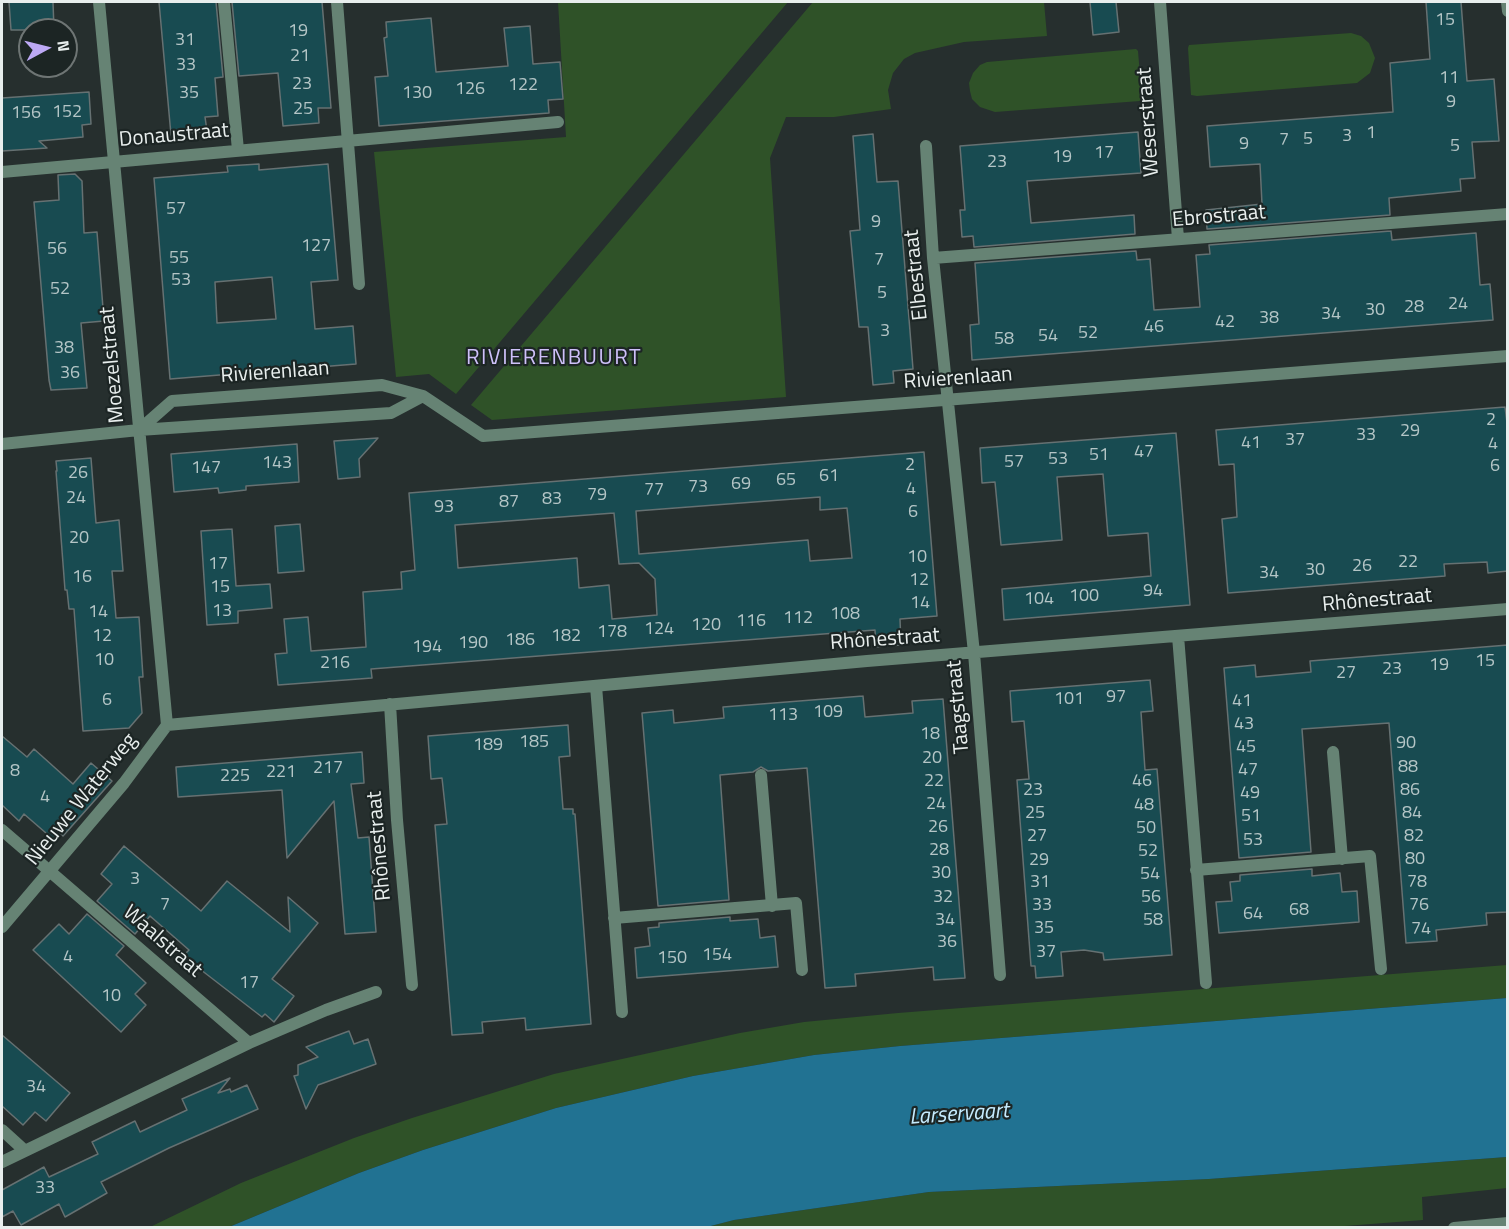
<!DOCTYPE html>
<html>
<head>
<meta charset="utf-8">
<style>
	body { margin:0 }
	#map { position:relative; width:1509px; height:1229px; overflow:hidden; background:#262f2e; font-family:"Titillium Web",sans-serif }
	canvas { display:block }
	.frame { position:absolute; inset:0; border:3px solid #e8eeed; pointer-events:none }
	.north { position:absolute; left:18px; top:18px; width:60px; height:60px; box-sizing:border-box; background:#1c2524; border:2px solid #6e7574; border-radius:50%; rotate:83deg; font-size:16px; font-weight:700; line-height:24px; text-align:center; color:#e8eeed }
	.north::after { content:''; display:block; margin:auto; width:21px; height:27px; background:#bda9f5; clip-path:polygon(50% 0,100% 100%,50% 72%,0 100%) }
</style>
</head>
<body>
<div id="map">
<canvas width="1509" height="1229"></canvas>
<div class="frame"></div>
<div class="north">N</div>
</div>
<script>
const context = document.querySelector('canvas').getContext('2d');
context.lineJoin = 'round';
function paint(path, color) {
  context.fillStyle = color;
  context.fill(path, 'evenodd');
}
function toPath(rows) {
  const path = new Path2D();
  for (const r of rows) {
    path.moveTo(r[0], r[1]);
    for (let i = 2; i < r.length; i += 2) path.lineTo(r[i], r[i + 1]);
  }
  return path;
}
function trace(path, color, width, dash) {
  context.strokeStyle = color;
  context.lineWidth = width;
  context.lineCap = dash ? 'butt' : 'round';
  context.setLineDash(dash || []);
  context.stroke(path);
}
function write(font, color, halo, rows, align = 'center') {
  context.font = font + ' "Titillium Web",sans-serif';
  context.lineWidth = 4.5;
  context.setLineDash([]);
  context.textBaseline = 'middle';
  context.strokeStyle = halo;
  context.fillStyle = color;
  for (const [text, x, y, turn = 0] of rows) {
    context.save();
    context.translate(x, y);
    context.rotate((+turn || 0) * Math.PI / 180);
    context.textAlign = isNaN(turn) ? turn : align;
    if (halo) context.strokeText(text, 0, 0);
    context.fillText(text, 0, 0);
    context.restore();
  }
}
paint(toPath([
	[558,2,788,2,456,394,429,374,396,377,374,152,566,137],
	[813,2,1044,2,1047,36,964,42,915,53,904,59,893,73,888,90,891,109,834,117,786,117,770,158,786,397,492,420,471,405],
	[1351,33,1361,36,1369,43,1375,58,1370,73,1357,83,1197,96,1191,95,1188,48,1189,45],
	[1136,49,1138,51,1142,99,1140,101,995,112,980,107,972,99,970,91,969,83,973,73,980,65,987,62],
	[1507,965,1507,998,900,1046,814,1055,693,1076,556,1108,423,1150,359,1173,229,1227,148,1228,241,1183,354,1138,412,1118,554,1074,740,1033,804,1022,898,1013],
	[1507,1157,1507,1188,1422,1197,1423,1220,1319,1228,703,1228,734,1220,929,1192,1209,1179]
]), '#2f5228');
paint(toPath([
	[1507,998,1507,1157,1209,1179,929,1192,734,1220,703,1228,229,1227,359,1173,423,1150,556,1108,693,1076,814,1055,900,1046]
]), '#217292');
const building = toPath([
	[9,2,53,2,54,30,11,30,9,2],
	[159,2,216,2,223,77,215,78,218,116,205,117,207,131,171,135,159,2],
	[232,2,322,2,331,108,318,108,319,123,283,126,278,73,239,76,232,2],
	[1090,2,1116,2,1119,32,1093,35,1090,2],
	[1426,2,1461,2,1467,81,1494,79,1499,141,1472,142,1475,178,1460,179,1461,191,1389,198,1390,215,1207,229,1206,210,1262,204,1260,164,1210,167,1207,126,1393,112,1390,63,1430,59,1426,2],
	[431,18,436,72,508,66,504,28,530,26,533,64,560,62,563,99,548,100,549,113,379,126,375,77,388,76,384,38,387,37,386,22,431,18],
	[89,92,91,124,82,125,83,137,39,141,47,148,2,151,2,98,89,92],
	[1138,132,1141,173,1027,181,1031,223,1134,215,1135,234,974,247,973,236,962,237,960,210,965,210,960,146,1138,132],
	[873,134,877,182,898,181,913,369,893,371,894,383,873,385,868,327,859,327,850,231,860,230,853,136,873,134],
	[259,164,259,170,328,164,338,280,311,282,315,329,353,326,356,364,170,379,154,178,228,172,227,166,259,164],
	[272,277,276,319,217,323,215,282,272,277],
	[75,174,82,181,84,233,97,232,104,321,81,323,87,388,51,390,49,380,34,202,59,200,58,175,75,174],
	[1391,231,1392,240,1476,233,1480,285,1490,284,1493,320,972,360,970,325,979,324,975,263,1136,251,1137,260,1150,259,1154,310,1200,307,1196,255,1210,254,1209,245,1391,231],
	[1505,407,1508,431,1508,571,1488,573,1487,562,1444,564,1445,576,1228,593,1222,519,1237,517,1234,464,1219,465,1216,430,1505,407],
	[1176,433,1190,605,1004,620,1002,589,1151,576,1148,533,1108,536,1103,474,1057,477,1062,540,1001,545,995,482,982,483,980,448,1176,433],
	[378,438,359,459,360,477,338,479,334,441,378,438],
	[297,444,299,482,246,486,246,490,219,493,218,488,174,492,171,454,297,444],
	[924,452,937,616,900,619,901,645,876,647,875,630,371,669,372,678,278,685,275,654,287,653,284,619,308,617,311,651,366,647,363,592,402,589,401,572,415,570,409,493,924,452],
	[820,497,820,510,847,508,852,558,810,561,808,540,639,554,636,511,820,497],
	[614,513,619,564,639,563,655,579,657,615,612,619,609,585,579,588,577,558,458,568,455,525,614,513],
	[91,458,96,523,119,520,123,571,112,571,116,618,139,617,143,677,139,677,142,713,129,728,83,731,74,609,69,609,67,590,65,590,56,471,57,471,56,461,91,458],
	[300,524,304,571,278,573,275,526,300,524],
	[232,529,236,586,270,584,272,608,238,611,238,623,207,625,201,531,232,529],
	[1508,645,1508,912,1486,913,1487,925,1436,930,1437,941,1406,943,1389,723,1302,729,1311,852,1239,858,1224,668,1255,665,1256,677,1311,672,1310,661,1508,645],
	[1150,680,1153,711,1141,712,1145,770,1157,769,1172,955,1104,960,1103,953,1084,950,1061,952,1063,976,1036,978,1035,966,1031,966,1017,780,1029,779,1024,721,1012,722,1010,691,1150,680],
	[863,696,865,717,913,713,912,701,943,699,965,978,934,980,933,967,855,974,856,986,825,988,807,768,768,771,761,767,753,772,720,775,729,900,658,906,642,713,673,710,674,723,724,718,723,707,863,696],
	[568,725,570,756,559,757,563,809,573,809,573,814,575,814,591,1024,526,1030,525,1018,482,1022,483,1033,452,1035,435,825,447,824,442,778,431,779,428,736,568,725],
	[2,736,27,757,34,749,73,784,91,763,112,781,63,836,60,833,54,840,24,814,19,821,2,805,2,736],
	[362,752,364,783,351,784,358,838,369,837,376,932,345,934,334,801,287,858,282,790,178,797,176,767,362,752],
	[124,846,201,911,227,881,290,932,288,897,318,923,272,979,294,996,274,1022,265,1014,262,1017,183,956,189,950,150,916,135,934,97,901,112,884,101,874,124,846],
	[1312,869,1312,876,1340,873,1342,892,1357,891,1359,922,1219,933,1216,902,1232,901,1230,882,1240,881,1240,875,1312,869],
	[87,914,124,946,116,955,146,983,135,994,146,1005,121,1032,33,950,59,924,69,934,87,914],
	[730,917,730,921,758,919,760,938,775,936,778,967,637,978,635,948,650,946,648,928,659,927,659,923,730,917],
	[349,1031,354,1044,368,1039,376,1064,318,1085,306,1109,294,1076,298,1075,298,1065,318,1057,306,1047,349,1031],
	[2,1035,70,1093,46,1121,35,1112,23,1125,2,1106,2,1035],
	[230,1078,218,1093,230,1089,231,1092,247,1085,258,1109,169,1148,101,1182,107,1193,65,1217,59,1204,21,1225,13,1211,2,1217,2,1190,44,1167,49,1177,98,1154,92,1142,135,1121,140,1132,159,1123,187,1110,182,1099,230,1078]
]);
paint(building, '#184b51');
trace(building, '#667172', 1.5);
trace(toPath([
	[99,2,167,725],
	[224,2,238,150],
	[337,2,359,284],
	[1160,2,1178,239],
	[1507,2,1508,11],
	[926,146,933,258,974,653,1000,975],
	[2,172,558,122],
	[933,258,1508,214],
	[139,430,172,401,382,385,423,396,483,436,1508,356],
	[2,444,139,430,391,413,423,396],
	[1178,636,1206,983],
	[596,686,622,1012],
	[390,704,397,820,412,985],
	[167,725,867,661,1508,609],
	[1333,752,1342,859],
	[761,775,772,906],
	[2,830,249,1043],
	[1196,870,1370,856,1381,969],
	[614,918,796,903,802,970],
	[2,927,124,783,167,725],
	[2,1130,24,1150],
	[2,1162,249,1043,326,1010,376,992],
	[1454,1228,1508,1223]
]), '#668374', 12);
write('18px', '#b4c5c6', null, [
	["15",1445,21],
	["19",298,32],
	["31",185,41],
	["21",300,57],
	["33",186,66],
	["11",1449,79],
	["23",302,85],
	["122",523,86],
	["126",470,90],
	["35",189,94],
	["130",417,94],
	["9",1451,103],
	["25",303,110],
	["152",67,113],
	["156",26,114],
	["1",1371,134],
	["3",1347,137],
	["5",1308,140],
	["7",1284,141],
	["9",1244,145],
	["5",1455,147],
	["17",1104,154],
	["19",1062,158],
	["23",997,163],
	["57",176,210],
	["9",876,223],
	["127",316,247],
	["56",57,250],
	["55",179,259],
	["7",879,261],
	["53",181,281],
	["52",60,290],
	["5",882,294],
	["24",1458,305],
	["28",1414,308],
	["30",1375,311],
	["34",1331,315],
	["38",1269,319],
	["42",1225,323],
	["46",1154,328],
	["3",885,332],
	["52",1088,334],
	["54",1048,337],
	["58",1004,340],
	["38",64,349],
	["36",70,374],
	["2",1491,421],
	["29",1410,432],
	["33",1366,436],
	["37",1295,441],
	["41",1251,444],
	["4",1493,445],
	["47",1144,453],
	["51",1099,456],
	["53",1058,460],
	["57",1014,463],
	["143",277,464],
	["2",910,466],
	["6",1495,467],
	["147",206,469],
	["26",78,474],
	["61",829,477],
	["65",786,481],
	["69",741,485],
	["73",698,488],
	["4",911,490],
	["77",654,491],
	["79",597,496],
	["24",76,499],
	["83",552,500],
	["87",509,503],
	["93",444,508],
	["6",913,513],
	["20",79,539],
	["10",917,558],
	["22",1408,563],
	["17",218,565],
	["26",1362,567],
	["30",1315,571],
	["34",1269,574],
	["16",82,578],
	["12",919,581],
	["15",220,588],
	["94",1153,592],
	["100",1084,597],
	["104",1039,600],
	["14",920,604],
	["13",222,612],
	["14",98,613],
	["108",845,615],
	["112",798,619],
	["116",751,622],
	["120",706,626],
	["124",659,630],
	["178",612,633],
	["12",102,637],
	["182",566,637],
	["186",520,641],
	["190",473,644],
	["194",427,648],
	["10",104,661],
	["15",1485,662],
	["216",335,664],
	["19",1439,666],
	["23",1392,670],
	["27",1346,674],
	["97",1116,698],
	["101",1069,700],
	["6",107,701],
	["41",1242,702],
	["109",828,713],
	["113",783,716],
	["43",1244,725],
	["18",930,735],
	["185",534,743],
	["90",1406,744],
	["189",488,746],
	["45",1246,748],
	["20",932,759],
	["88",1408,768],
	["217",328,769],
	["47",1248,771],
	["8",15,772],
	["221",281,773],
	["225",235,777],
	["22",934,782],
	["46",1142,782],
	["23",1033,791],
	["86",1410,791],
	["49",1250,794],
	["4",45,798],
	["24",936,805],
	["48",1144,806],
	["25",1035,814],
	["84",1412,814],
	["51",1251,817],
	["26",938,828],
	["50",1146,829],
	["27",1037,837],
	["82",1414,837],
	["53",1253,841],
	["28",939,851],
	["52",1148,852],
	["80",1415,860],
	["29",1039,861],
	["30",941,874],
	["54",1150,875],
	["3",135,880],
	["31",1040,883],
	["78",1417,883],
	["32",943,898],
	["56",1151,898],
	["7",165,906],
	["33",1042,906],
	["76",1419,906],
	["68",1299,911],
	["64",1253,915],
	["34",945,921],
	["58",1153,921],
	["35",1044,929],
	["74",1421,930],
	["36",947,943],
	["37",1046,953],
	["154",717,956],
	["4",68,958],
	["150",672,959],
	["17",249,984],
	["10",111,997],
	["34",36,1088],
	["33",45,1189]
]);
write('21px', '#e8eeed', '#1c2524', [
	["Weserstraat",1149,122,-94],
	["Donaustraat",174,136,-5],
	["Ebrostraat",1219,217,-5],
	["Elbestraat",917,275,-96],
	["Moezelstraat",113,365,-95],
	["Rivierenlaan",275,373,-4],
	["Rivierenlaan",958,379,-4],
	["Rhônestraat",1377,601,-5],
	["Rhônestraat",885,640,-4],
	["Taagstraat",959,707,-95],
	["Nieuwe Waterweg",82,800,-51],
	["Rhônestraat",380,846,-95],
	["Waalstraat",162,942,41]
]);
context.letterSpacing = '1.5px';
write('22px', '#cec0f9', '#1c2524', [
	["RIVIERENBUURT",554,359]
]);
context.letterSpacing = '0px';
write('italic 22px', '#c5ebfe', '#1c2524', [
	["Larservaart",959,1115,-4]
]);
</script>
</body>
</html>
